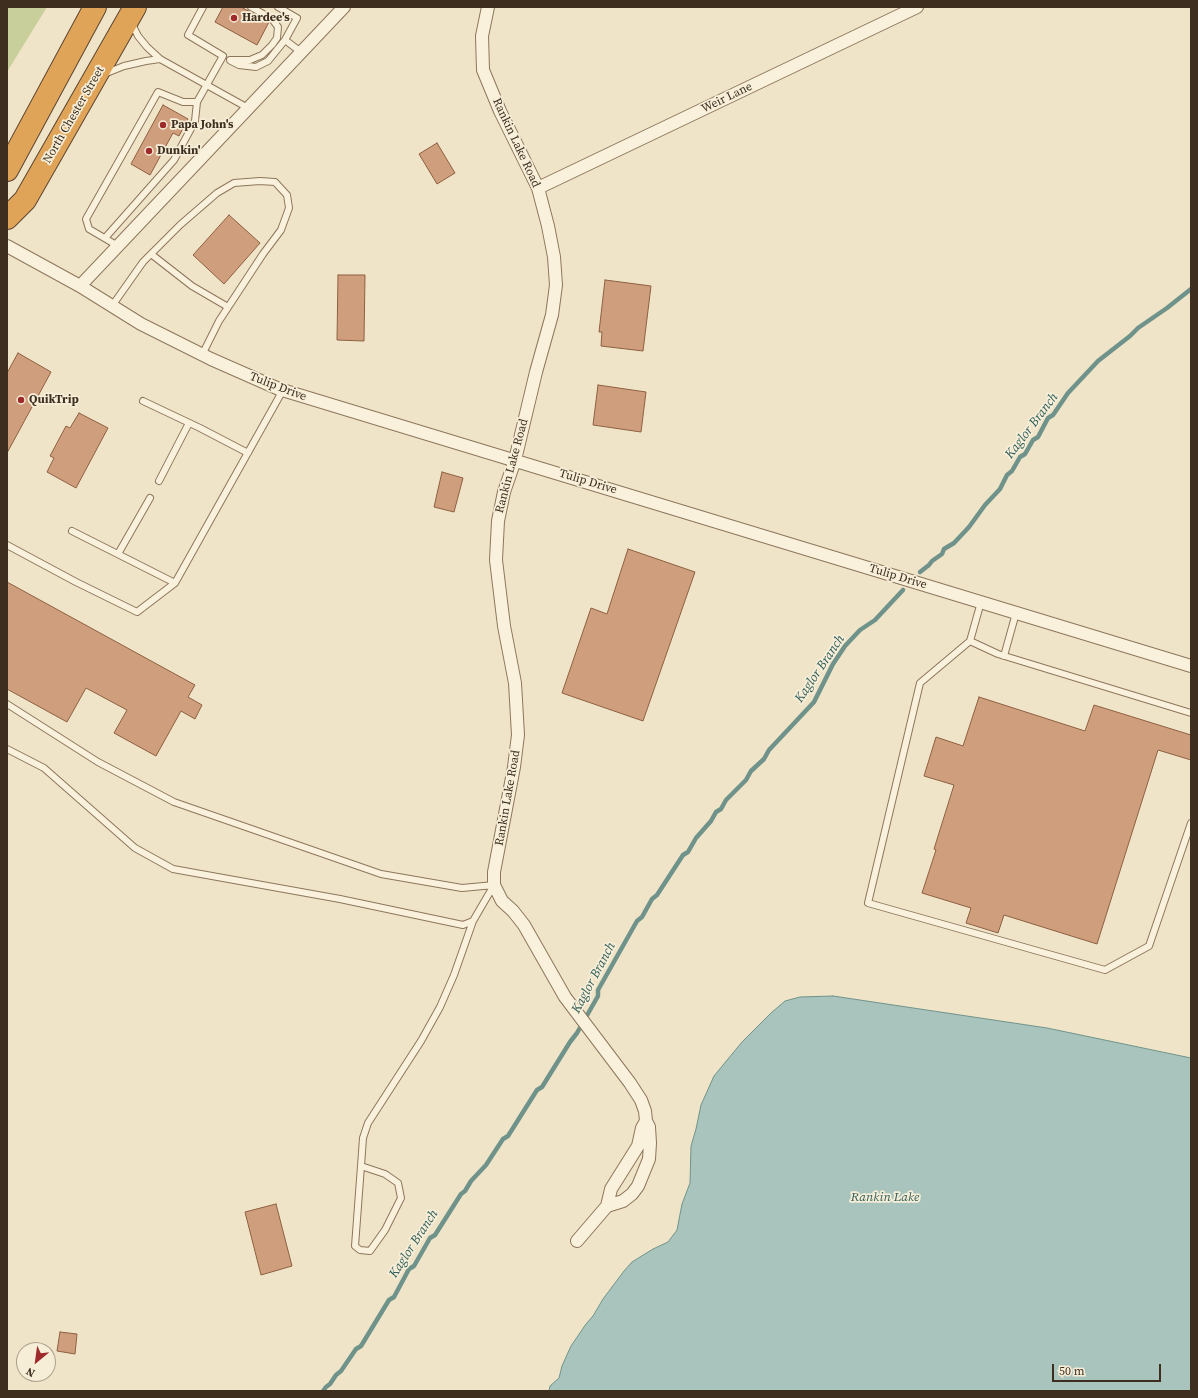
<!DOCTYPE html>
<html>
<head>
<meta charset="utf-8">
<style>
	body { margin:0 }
	#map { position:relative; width:1198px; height:1398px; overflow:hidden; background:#f0e4c8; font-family:"Source Serif 4",serif }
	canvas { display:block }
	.frame { position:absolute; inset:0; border:8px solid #3d2e20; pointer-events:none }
	.north { position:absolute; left:16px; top:1342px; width:40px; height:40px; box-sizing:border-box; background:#f7eed8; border:1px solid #ada18e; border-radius:50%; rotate:209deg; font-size:11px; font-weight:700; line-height:16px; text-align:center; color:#3d2e20 }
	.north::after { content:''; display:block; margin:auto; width:14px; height:18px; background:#9e2a2b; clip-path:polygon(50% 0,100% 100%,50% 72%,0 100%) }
	.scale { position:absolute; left:1052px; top:1364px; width:109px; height:18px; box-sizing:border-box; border:2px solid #3d2e20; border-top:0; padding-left:5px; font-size:12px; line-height:14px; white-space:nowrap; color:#3d2e20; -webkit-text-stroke:3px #f7eed8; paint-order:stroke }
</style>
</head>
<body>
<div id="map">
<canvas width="1198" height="1398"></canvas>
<div class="frame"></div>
<div class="north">N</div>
<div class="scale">50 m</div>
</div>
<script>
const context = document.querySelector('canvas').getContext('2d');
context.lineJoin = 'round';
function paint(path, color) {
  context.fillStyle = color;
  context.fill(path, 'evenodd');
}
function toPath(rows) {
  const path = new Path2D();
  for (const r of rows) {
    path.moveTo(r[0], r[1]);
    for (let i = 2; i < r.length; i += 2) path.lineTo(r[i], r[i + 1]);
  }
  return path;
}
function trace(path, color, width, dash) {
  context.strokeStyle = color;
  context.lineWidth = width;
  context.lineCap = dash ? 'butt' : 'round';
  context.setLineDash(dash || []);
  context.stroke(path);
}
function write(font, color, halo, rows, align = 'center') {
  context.font = font + ' "Source Serif 4",serif';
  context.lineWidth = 3.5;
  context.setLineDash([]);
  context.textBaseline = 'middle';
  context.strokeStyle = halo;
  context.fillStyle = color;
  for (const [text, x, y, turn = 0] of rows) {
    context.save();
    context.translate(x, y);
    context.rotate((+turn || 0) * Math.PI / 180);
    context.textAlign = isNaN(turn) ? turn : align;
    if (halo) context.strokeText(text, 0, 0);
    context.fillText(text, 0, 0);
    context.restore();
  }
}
paint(toPath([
	[7,7,47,7,7,72]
]), '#c9cf9b');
const water = toPath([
	[833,996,1047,1028,1191,1058,1191,1391,549,1391,550,1386,559,1378,562,1366,571,1346,586,1324,593,1316,603,1299,624,1271,632,1262,653,1249,668,1242,677,1230,682,1204,690,1183,691,1146,696,1129,701,1105,714,1076,742,1042,771,1013,785,1001,800,997,833,996]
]);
paint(water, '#a9c4bc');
trace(water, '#6f938a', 1);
trace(toPath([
	[920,572,929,565,932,561,942,554,944,549,954,543,969,527,985,505,1000,489,1007,475,1012,471,1020,457,1025,454,1033,440,1038,437,1048,418,1053,415,1068,393,1098,361,1130,336,1138,328,1167,308,1191,289],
	[323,1391,326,1387,330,1384,336,1375,341,1371,356,1349,361,1346,389,1300,394,1297,409,1269,414,1266,430,1238,435,1235,461,1194,465,1191,471,1181,486,1165,503,1139,508,1136,537,1090,542,1087,570,1042,577,1033,598,996,598,990,637,921,642,917,652,899,657,895,683,855,688,852,696,838,711,821,716,812,721,809,726,800,746,780,751,771,764,759,769,750,814,702,833,664,845,646,860,630,875,620,903,590]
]), '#6f938a', 4.5);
const building = toPath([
	[223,7,241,7,269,22,257,45,215,22,223,7],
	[163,105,188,119,179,136,173,133,150,175,131,164,163,105],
	[437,143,455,173,437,184,419,154,437,143],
	[229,215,260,243,224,284,193,255,229,215],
	[338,275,365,275,364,341,337,340,338,275],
	[605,280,651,286,643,351,601,346,602,332,599,332,605,280],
	[18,353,51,372,7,453,7,373,18,353],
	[598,385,646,392,641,432,593,425,598,385],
	[79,413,108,428,76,488,47,472,54,458,50,456,66,426,70,428,79,413],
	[442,472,463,478,454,512,434,507,442,472],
	[628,549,695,572,643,721,562,693,591,608,607,614,628,549],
	[7,582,195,685,188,697,202,705,195,719,181,711,156,756,114,733,127,710,86,688,67,722,7,689,7,582],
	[979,697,1085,731,1094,705,1191,735,1191,760,1158,750,1097,944,1004,915,998,933,966,923,971,908,922,893,936,850,934,849,954,785,924,776,936,737,963,746,979,697],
	[276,1204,292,1266,261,1275,245,1212,276,1204],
	[60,1332,77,1334,75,1354,57,1351,60,1332]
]);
paint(building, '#cf9f7d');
trace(building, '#8d5f41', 1);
const lane = toPath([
	[278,7,297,18,285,40,301,52],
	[131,22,138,36,147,47,160,59,248,108],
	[230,60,250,60,262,55,272,45,277,38,278,27,272,19,251,7],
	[231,61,239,65,256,67,268,61,285,40],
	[104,74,124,66,146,61,160,59],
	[105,238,174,160,195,121,197,102],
	[118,246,89,229,86,219,158,92,183,102,197,102,223,56,188,35,203,7],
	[151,254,192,286,228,307],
	[112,306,143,262,180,225,217,193,234,183,260,181,275,182,287,195,289,208,281,230,263,254,219,321,202,355],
	[143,401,200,428,248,453],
	[159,481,189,423],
	[72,531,175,583,283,390],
	[7,545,76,582,137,612,175,583],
	[118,554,150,498],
	[981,602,970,641,920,683,868,903,1105,970,1149,946,1191,823],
	[970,641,998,654,1191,713],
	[1004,656,1016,613],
	[7,704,98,762,174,802,381,874,462,888,494,885],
	[7,749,44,768,135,848,173,869,340,899,463,925,473,921,494,885],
	[361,1166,385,1174,398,1183,401,1198,385,1230,370,1251,360,1250,355,1246,361,1166,363,1138,368,1123,421,1041,440,1007,454,975,473,921]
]);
const street = toPath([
	[488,7,482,36,483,70,500,111,538,188,548,226,554,257,556,285,552,315,536,372,515,460,504,492,498,521,496,560,504,626,515,683,518,735,514,767,494,872,494,885,502,901,513,911,524,925,565,997,630,1083,641,1100,645,1111,646,1121,649,1127,650,1143,649,1159,638,1186,632,1194,623,1201,607,1206],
	[538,188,917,7],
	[7,246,80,286,141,324,211,359,279,389,1191,666],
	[80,286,344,7],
	[577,1241,607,1206,611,1189,638,1146,642,1128,646,1121]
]);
const highway = toPath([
	[7,170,95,7],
	[7,218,25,200,135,7]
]);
trace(lane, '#8d765c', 8);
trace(street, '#8d765c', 14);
trace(highway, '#5b4430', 24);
trace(lane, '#faf1dc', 6);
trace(street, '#faf1dc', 12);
trace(highway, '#e0a458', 22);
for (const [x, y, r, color] of [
	[234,18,4,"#9e2a2b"],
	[163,125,4,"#9e2a2b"],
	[149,151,4,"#9e2a2b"],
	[21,400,4,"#9e2a2b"]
]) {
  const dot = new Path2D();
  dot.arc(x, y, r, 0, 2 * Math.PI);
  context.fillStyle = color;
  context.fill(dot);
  trace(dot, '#f7eed8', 1.5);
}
write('bold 12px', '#3d2e20', '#f7eed8', [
	["Hardee's",242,18],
	["Papa John's",171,125],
	["Dunkin'",157,151],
	["QuikTrip",29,400]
], 'left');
write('12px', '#3d2e20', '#f7eed8', [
	["Weir Lane",727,98,-26],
	["North Chester Street",74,115,-60],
	["Rankin Lake Road",516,143,65],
	["Tulip Drive",278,387,21],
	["Rankin Lake Road",512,466,-75],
	["Tulip Drive",588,482,17],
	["Tulip Drive",898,577,17],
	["Rankin Lake Road",508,798,-80]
]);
write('italic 13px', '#2f5d5a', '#f7eed8', [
	["Kaglor Branch",1032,426,-53],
	["Kaglor Branch",820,669,-56],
	["Kaglor Branch",594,978,-62],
	["Rankin Lake",885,1198],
	["Kaglor Branch",414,1244,-57]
]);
</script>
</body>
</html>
